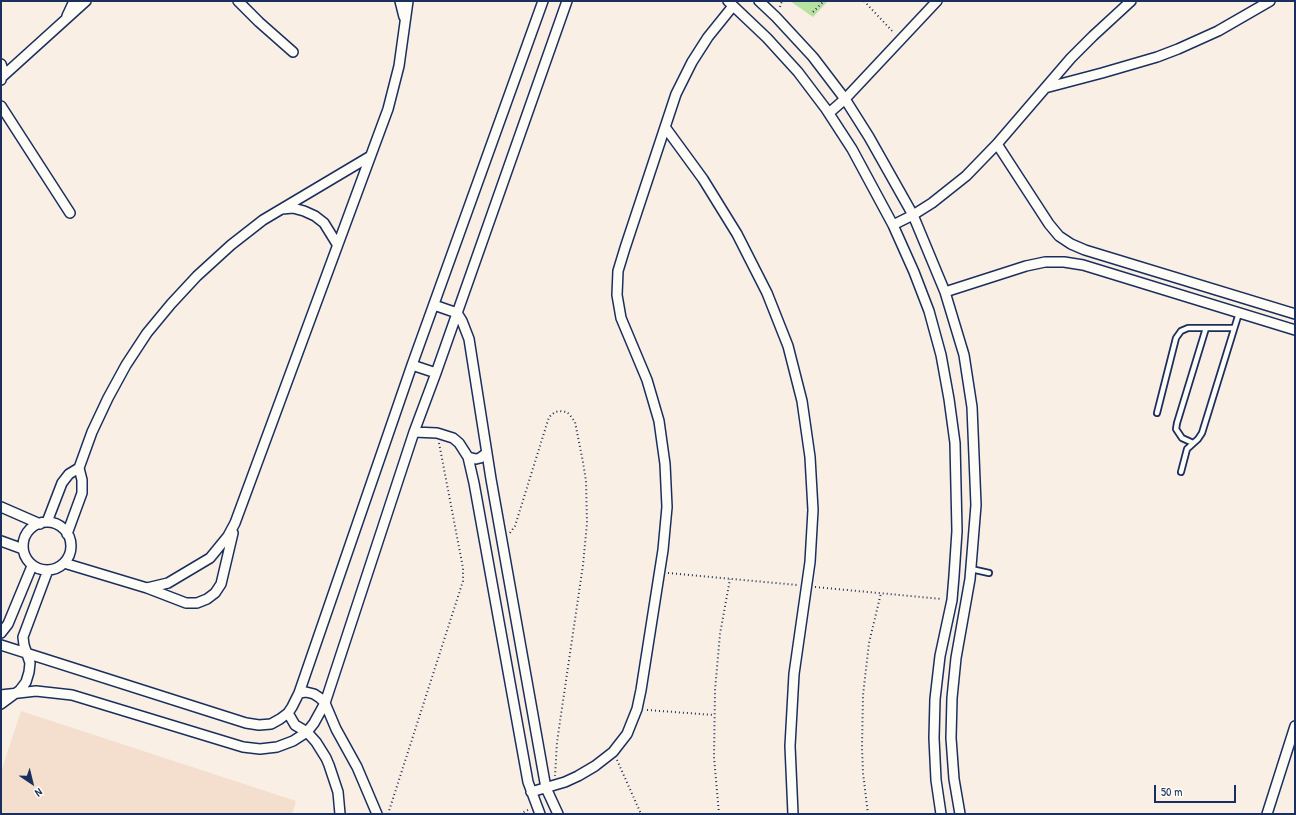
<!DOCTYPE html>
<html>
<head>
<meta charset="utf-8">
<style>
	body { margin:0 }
	#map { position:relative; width:1296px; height:815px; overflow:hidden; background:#f9efe4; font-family:"Patrick Hand",sans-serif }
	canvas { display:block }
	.frame { position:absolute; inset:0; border:2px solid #1b2f5e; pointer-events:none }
	.north { position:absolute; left:12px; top:763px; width:40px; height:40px; -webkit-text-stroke:3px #fdfcf7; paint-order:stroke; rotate:145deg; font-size:11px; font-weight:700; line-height:16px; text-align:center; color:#1b2f5e }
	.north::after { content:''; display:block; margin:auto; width:14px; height:18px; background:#1b2f5e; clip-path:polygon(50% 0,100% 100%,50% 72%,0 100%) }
	.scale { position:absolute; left:1154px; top:785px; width:82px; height:18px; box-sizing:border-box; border:2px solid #1b2f5e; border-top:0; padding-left:5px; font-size:12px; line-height:14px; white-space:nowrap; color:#1b2f5e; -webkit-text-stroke:3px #fdfcf7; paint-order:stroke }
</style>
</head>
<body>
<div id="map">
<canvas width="1296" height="815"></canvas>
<div class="frame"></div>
<div class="north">N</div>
<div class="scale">50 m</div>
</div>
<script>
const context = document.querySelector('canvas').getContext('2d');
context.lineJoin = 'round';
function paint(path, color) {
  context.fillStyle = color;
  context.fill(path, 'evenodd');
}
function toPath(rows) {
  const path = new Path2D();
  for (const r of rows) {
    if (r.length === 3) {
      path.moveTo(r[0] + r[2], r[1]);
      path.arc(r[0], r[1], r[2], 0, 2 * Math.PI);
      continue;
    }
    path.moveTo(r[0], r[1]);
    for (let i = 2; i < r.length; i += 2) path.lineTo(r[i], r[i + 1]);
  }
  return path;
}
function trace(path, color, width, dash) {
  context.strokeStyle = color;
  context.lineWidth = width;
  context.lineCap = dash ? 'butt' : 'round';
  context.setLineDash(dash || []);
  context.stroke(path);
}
paint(toPath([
	[21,711,296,801,292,814,1,814,1,772]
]), '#f4dfce');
paint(toPath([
	[790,1,828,1,813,17]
]), '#b7e19e');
const lane = toPath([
	[1157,413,1176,338,1181,331,1188,328,1234,328],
	[1193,443,1182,438,1176,429,1177,423,1206,328],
	[1181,472,1187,449,1198,439,1202,433,1239,313],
	[971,569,989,573]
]);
const street = toPath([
	[238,1,259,22,293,52],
	[400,1,404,17],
	[728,1,767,38,798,72,826,109,852,149,893,225,914,272,929,311,941,355,949,399,955,443,957,531,954,576,952,600,940,656,935,699,934,738,936,780,941,814],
	[759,1,776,17,813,57,845,99,869,137,913,215,945,292,964,355,972,407,976,505,970,579,956,658,952,698,951,738,954,779,960,814],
	[67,16,74,1],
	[1,64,3,70,1,80],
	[2,77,86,1],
	[1045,88,1102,73,1157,57,1178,49,1218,31,1270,1],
	[1,106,70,213],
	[829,113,845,99,937,1],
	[665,127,703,179,737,234,767,293,788,346,802,401,810,457,813,510,810,562,794,674,790,746,793,814],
	[997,144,1049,224,1059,236,1071,244,1085,250,1295,314],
	[282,209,293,208,304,211,315,216,324,223,337,244],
	[893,225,913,215,932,203,966,176,997,144,1071,58,1093,36,1131,1],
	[945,292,1026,266,1045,262,1064,262,1083,265,1295,330],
	[434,305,457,313,462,321,469,339,491,479,544,777,546,788,558,814],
	[412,365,436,373],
	[414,432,437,433,453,438,459,443,468,457,474,483,528,782,540,814],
	[468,457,476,459,480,458,487,453],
	[1,507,40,524],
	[47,522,62,483,69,474,79,468],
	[47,546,24],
	[67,534,82,493,82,480,79,468,92,432,108,398,126,365,147,333,171,304,197,276,231,245,263,220,369,157],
	[1,541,23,549],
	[64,563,147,588,168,583,210,558,228,536,235,523,388,109,399,66,408,1],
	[147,588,186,603,197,603,207,599,215,593,221,584,233,533],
	[1,633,8,624,32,566],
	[1,645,246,723,259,725,271,724,280,719,288,713,292,707,299,693,412,365,543,1],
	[299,693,306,692,314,694,320,698,325,703,336,729,357,767,377,814],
	[1,695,36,691,72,695,243,747,260,749,277,747,293,741,307,732,314,723,325,703,414,432,436,373,567,1],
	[1,704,20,690,26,682,29,672,30,663,24,645,23,637,48,570],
	[288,713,295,725,307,732,316,742,326,758,329,765,338,792,340,814],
	[531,792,565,782,578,776,595,766,613,752,627,734,637,709,641,690,663,550,667,507,665,464,659,421,647,380,621,318,617,295,618,271,625,248,676,94,692,62,708,37,733,6],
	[1267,814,1295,726]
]);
trace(lane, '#1b2f5e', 8);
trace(street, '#1b2f5e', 12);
trace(toPath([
	[864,1,894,33],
	[780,7,782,1],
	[813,12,824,1],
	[510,533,515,526,549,417,555,412,559,411,567,412,570,415,575,422,583,462,586,481,587,523,583,565,557,742,555,776],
	[668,573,797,585],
	[815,587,942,599],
	[647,710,714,715],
	[617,760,641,814],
	[388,814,463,581,463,568,439,443],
	[520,814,528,810],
	[719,814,714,757,715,690,720,634,730,579],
	[868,814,863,773,862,747,863,695,869,643,881,593]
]), '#1b2f5e', 2, [1, 3]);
trace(lane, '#fdfcf7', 4.5);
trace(street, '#fdfcf7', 9);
</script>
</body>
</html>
